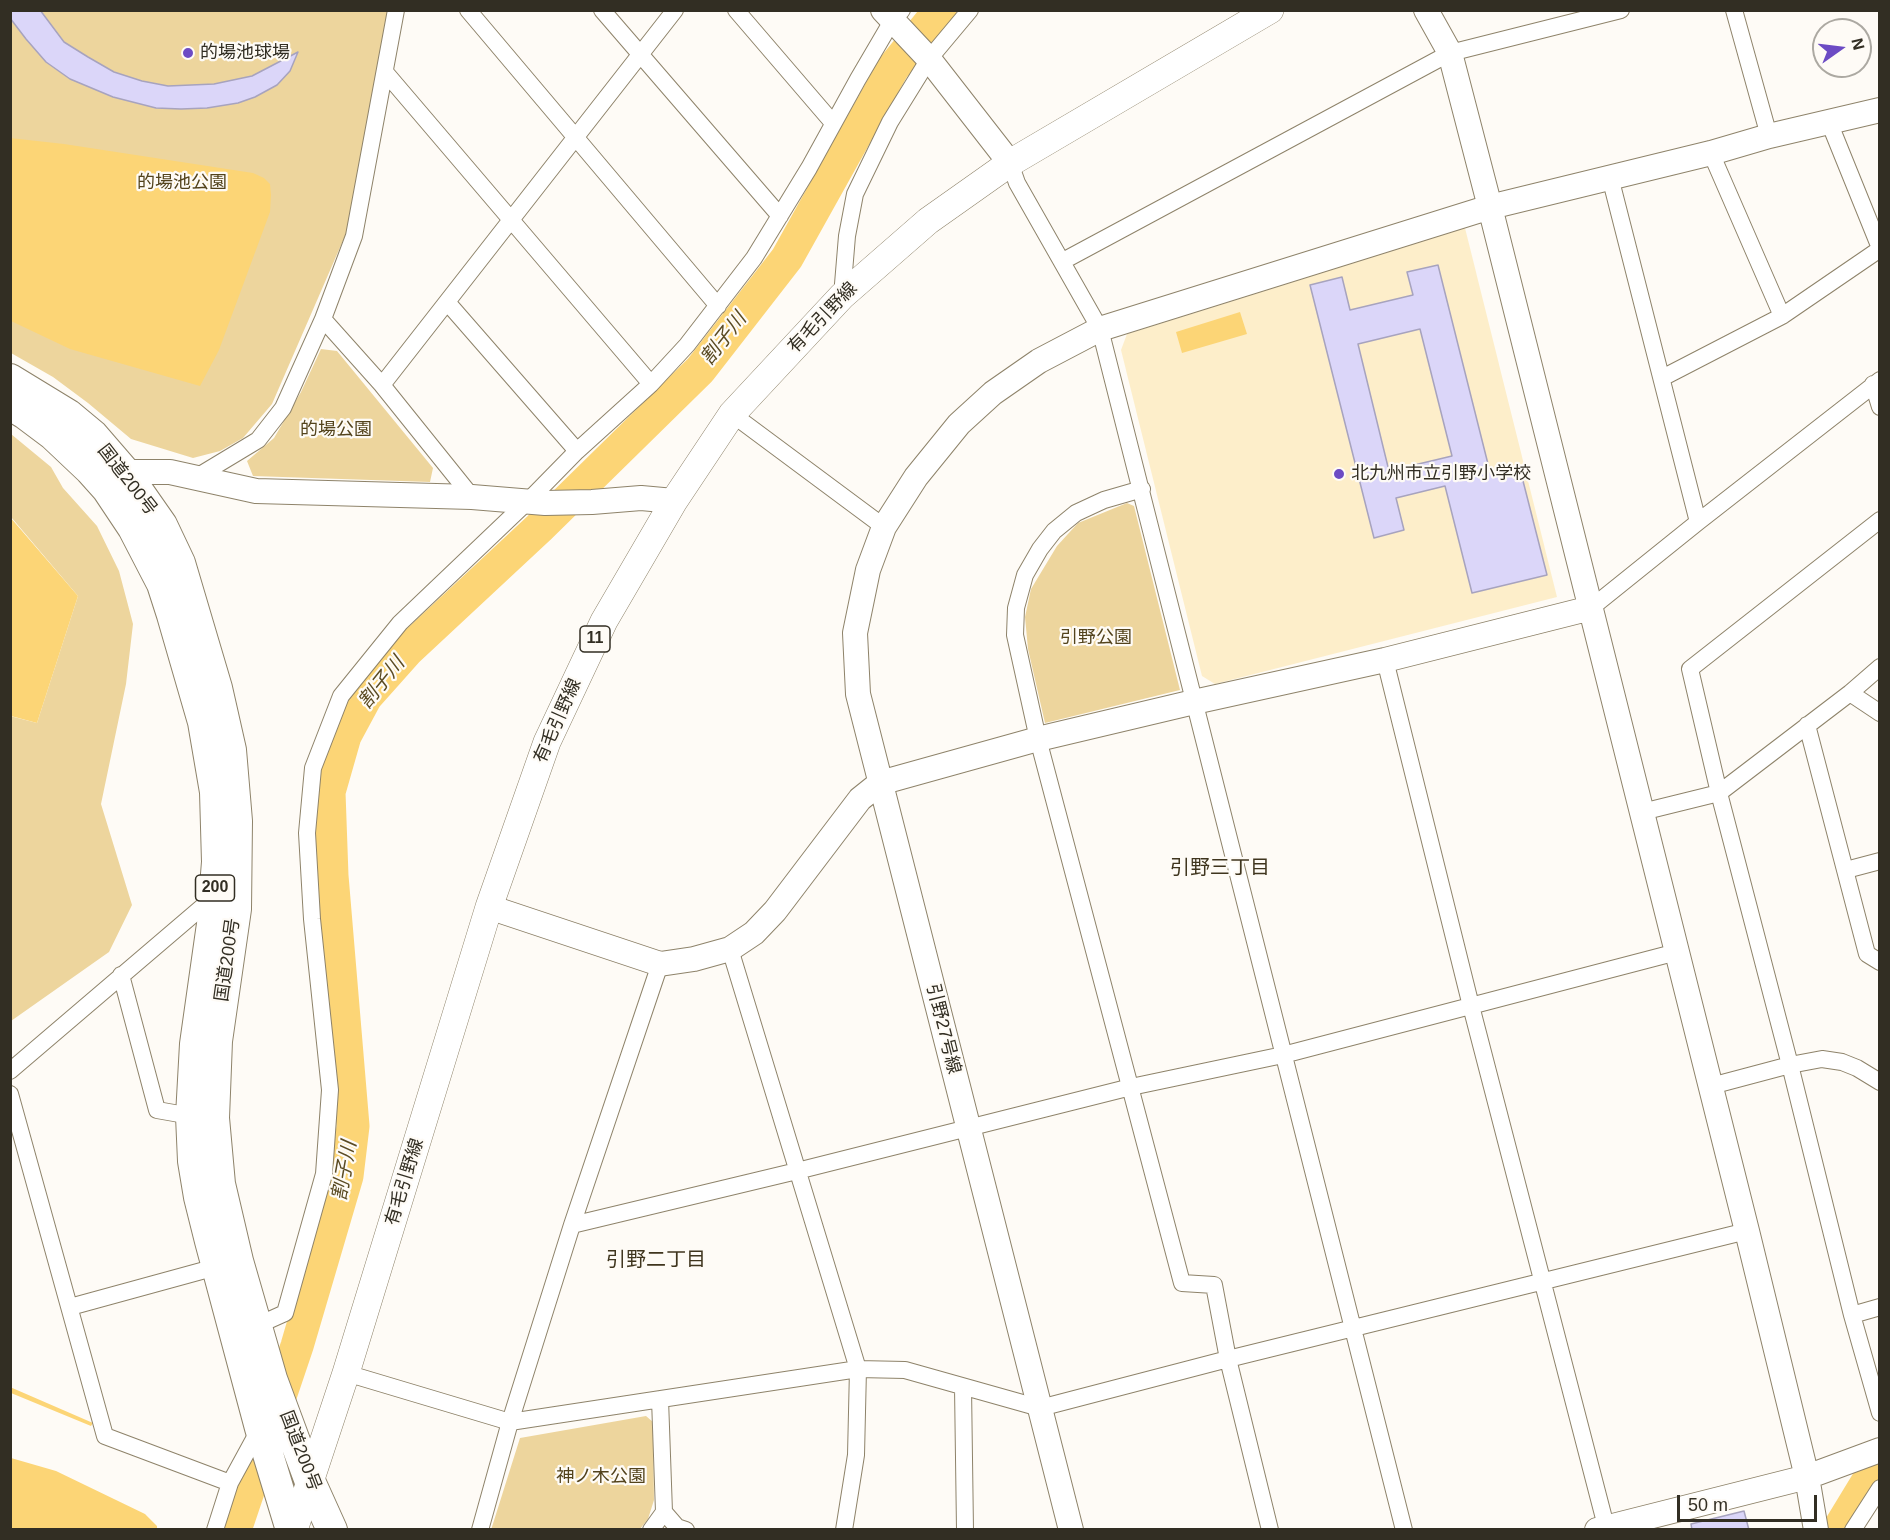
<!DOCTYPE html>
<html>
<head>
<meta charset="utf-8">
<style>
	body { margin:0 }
	#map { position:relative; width:1890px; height:1540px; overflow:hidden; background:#fefbf6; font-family:Arial,sans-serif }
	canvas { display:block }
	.frame { position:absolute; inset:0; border:12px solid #322e23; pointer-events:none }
	.north { position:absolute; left:1812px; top:18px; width:60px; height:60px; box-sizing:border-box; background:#fefbf6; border:2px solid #aca9a2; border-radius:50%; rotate:76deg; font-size:16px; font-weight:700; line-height:24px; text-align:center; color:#322e23 }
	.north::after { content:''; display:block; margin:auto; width:21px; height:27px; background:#6c4bc4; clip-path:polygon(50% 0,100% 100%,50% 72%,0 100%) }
	.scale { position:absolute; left:1677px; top:1495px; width:140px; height:27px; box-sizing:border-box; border:3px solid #322e23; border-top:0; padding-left:8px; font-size:18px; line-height:21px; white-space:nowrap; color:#322e23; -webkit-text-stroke:4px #fefbf6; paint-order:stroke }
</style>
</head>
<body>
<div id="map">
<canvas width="1890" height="1540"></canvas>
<div class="frame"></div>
<div class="north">N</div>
<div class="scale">50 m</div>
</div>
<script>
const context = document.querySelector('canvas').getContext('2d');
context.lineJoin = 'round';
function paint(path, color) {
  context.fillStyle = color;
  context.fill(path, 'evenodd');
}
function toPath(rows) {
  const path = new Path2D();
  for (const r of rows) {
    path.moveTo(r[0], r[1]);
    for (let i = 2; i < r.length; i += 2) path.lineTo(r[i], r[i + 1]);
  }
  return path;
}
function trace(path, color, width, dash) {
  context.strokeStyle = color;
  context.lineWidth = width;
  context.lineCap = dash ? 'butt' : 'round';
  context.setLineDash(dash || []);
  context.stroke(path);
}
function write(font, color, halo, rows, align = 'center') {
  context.font = font + ' Arial,"Noto Sans JP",sans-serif';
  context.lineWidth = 4.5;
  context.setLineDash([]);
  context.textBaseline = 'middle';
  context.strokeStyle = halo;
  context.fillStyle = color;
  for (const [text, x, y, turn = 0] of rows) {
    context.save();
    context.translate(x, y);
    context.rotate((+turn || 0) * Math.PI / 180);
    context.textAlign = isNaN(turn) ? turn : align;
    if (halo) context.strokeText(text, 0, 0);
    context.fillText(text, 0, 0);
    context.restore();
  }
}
paint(toPath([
	[1465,228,1557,597,1215,684,1202,676,1121,350,1127,334]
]), '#fdeeca');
paint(toPath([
	[11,11,390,11,348,229,272,404,243,438,220,451,193,458,131,439,88,403,53,377,11,353],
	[321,349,337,351,433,468,430,482,253,476,247,461,274,438,301,392],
	[11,434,51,467,63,488,97,526,119,571,133,624,126,684,101,804,132,905,109,952,11,1021,10,716,37,723,78,596,11,517],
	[1127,503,1134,506,1180,690,1045,723,1028,649,1025,617,1031,589,1057,546,1078,523],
	[646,1416,653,1422,654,1500,648,1519,640,1529,491,1530,520,1438]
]), '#edd59d');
paint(toPath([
	[927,10,957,11,931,42,916,22],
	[10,138,64,144,253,173,264,178,270,184,271,195,270,212,219,350,200,386,70,349,11,321],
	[1240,312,1247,334,1182,353,1176,332],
	[10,517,78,596,37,723,11,716],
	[10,1387,93,1423,91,1426,11,1393],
	[11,1458,56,1471,145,1514,157,1526,157,1529,11,1529]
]), '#fcd576');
trace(toPath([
	[235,1530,297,1346,347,1176,353,1126,332,876,329,792,345,736,366,697,407,651,539,528,700,370,787,258,893,68,940,10],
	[1838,1530,1880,1461]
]), '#fcd576', 33);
const building = toPath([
	[10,10,40,10,64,42,88,57,114,72,142,81,168,86,214,84,252,76,298,52,290,71,277,85,255,97,238,103,207,108,181,109,156,108,113,97,70,79,46,62,26,39,10,18,10,10],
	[1438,265,1490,472,1512,466,1515,479,1522,477,1547,575,1472,593,1445,486,1396,498,1404,530,1374,538,1310,285,1342,277,1350,310,1413,295,1407,272,1438,265],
	[1420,329,1452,456,1389,471,1358,344,1420,329],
	[1744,1511,1749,1530,1692,1530,1691,1524,1744,1511]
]);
paint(building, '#dbd6f9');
trace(building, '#a7a3be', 1.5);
const street = toPath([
	[468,10,718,306],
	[602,10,780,216],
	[736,10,833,123],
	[1734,10,1769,136],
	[385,72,651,384],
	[1829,122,1880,248],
	[1711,153,1782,316],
	[1010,163,1017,183,1100,329,1404,1530],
	[1610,177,1698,522],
	[1063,261,1450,53,1621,10],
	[842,296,847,236,855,194,890,122,929,59,970,10],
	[447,302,577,451],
	[323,319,382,385,472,497],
	[1662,378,1782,316,1880,249],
	[1873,384,1880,407],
	[382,385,675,10],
	[732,414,884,527],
	[195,478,258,440,283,408,323,319,354,236,396,10],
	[1142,489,1104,500,1076,513,1054,531,1040,549,1025,575,1016,608,1015,635,1038,739,1182,1283,1214,1285,1228,1359,1270,1530],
	[1880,520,1690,669,1719,793,1790,1065,1852,1315,1880,1413],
	[1591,608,1698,522,1880,380],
	[1385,660,1471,1006,1607,1530],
	[1850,693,1880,713],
	[1807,725,1867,954,1880,962],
	[1642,812,1719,793,1850,693,1880,667],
	[1846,870,1880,861],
	[730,949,858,1369,856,1455,844,1530],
	[121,975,157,1110,191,1116],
	[10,1071,215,896],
	[1711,1086,1790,1065,1822,1059,1842,1062,1857,1068,1880,1082],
	[10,1094,105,1436,230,1483],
	[572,1225,797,1171,1131,1087,1283,1055,1677,952],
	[70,1307,216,1267],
	[1852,1315,1880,1307],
	[256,1326,285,1313,324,1174,330,1090,312,919,307,833,313,768,341,696,400,623,528,501,577,451,651,384,687,345,754,258,809,168,858,79,892,21,902,10],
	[346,1373,510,1422,858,1369,905,1370,1040,1408,1228,1359,1747,1231],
	[963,1387,965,1530],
	[664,1512,677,1527,686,1530],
	[215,1530,230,1483,260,1428],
	[480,1530,510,1422,572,1225,660,964],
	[651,1530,664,1512,660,1399],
	[1853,1530,1880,1488]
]);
const secondary = toPath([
	[883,10,929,59,1010,163],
	[1426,10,1450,53,1490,207,1747,1231,1807,1477,1816,1530],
	[115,482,125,472,170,472,256,491,472,497,545,503,592,502,641,498,674,501],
	[489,907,660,964,694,959,730,949,754,933,775,911,860,799,880,783,1038,739,1194,702,1385,660,1591,608],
	[1071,1530,858,694,855,633,868,570,884,527,916,477,959,424,993,393,1039,361,1100,329,1490,207,1711,153,1769,136,1880,110],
	[1597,1530,1807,1477,1880,1450]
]);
const primary = toPath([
	[294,1530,346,1373,489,907,547,742,604,621,674,501,732,414,842,296,928,221,1010,163,1270,10]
]);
const highway = toPath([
	[10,379,69,415,93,435,125,472,162,525,180,563,217,688,231,750,237,821,236,909,217,1041,214,1118,220,1184,238,1261,272,1379,309,1479,332,1530],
	[10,405,25,414,53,435,90,470,107,489,133,528,162,584,172,615,203,722,215,792,217,862,212,924,195,1044,191,1116,193,1161,199,1197,210,1241,260,1428,291,1530]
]);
trace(street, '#8e836a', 18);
trace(secondary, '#8e836a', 26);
trace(primary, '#8e836a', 28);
trace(highway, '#8e836a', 32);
trace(street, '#fff', 16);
trace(secondary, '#fff', 24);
trace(primary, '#fff', 27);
trace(highway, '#fff', 30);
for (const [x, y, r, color] of [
	[188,53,6,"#6c4bc4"],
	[1339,474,6,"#6c4bc4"]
]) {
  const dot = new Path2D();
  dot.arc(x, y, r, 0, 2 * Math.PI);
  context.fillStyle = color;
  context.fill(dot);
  trace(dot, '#fefbf6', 2);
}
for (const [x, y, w] of [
	[595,639,30],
	[215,888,39]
]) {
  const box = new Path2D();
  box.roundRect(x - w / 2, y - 13, w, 26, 4.5);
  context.fillStyle = '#fefbf6';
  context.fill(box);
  trace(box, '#322e23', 1.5);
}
write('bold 16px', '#322e23', null, [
	["11",595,639],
	["200",215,888]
]);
write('18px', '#322e23', '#fefbf6', [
	["的場池球場",200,53],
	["北九州市立引野小学校",1351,474]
], 'left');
write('18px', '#53431c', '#fefbf6', [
	["的場池公園",182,183],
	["的場公園",336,430],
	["引野公園",1096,638],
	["神ノ木公園",601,1477]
]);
write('18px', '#322e23', '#fefbf6', [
	["有毛引野線",823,318,-46],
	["国道200号",127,480,52],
	["有毛引野線",558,721,-66],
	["国道200号",228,960,-82],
	["引野27号線",943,1029,76],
	["有毛引野線",405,1182,-73],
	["国道200号",300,1451,69]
]);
write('italic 20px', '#5b4b23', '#fefbf6', [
	["割子川",724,339,-52],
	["割子川",382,683,-51],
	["割子川",345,1171,-80]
]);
write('20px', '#3f351e', '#fefbf6', [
	["引野三丁目",1220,868],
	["引野二丁目",656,1260]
]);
</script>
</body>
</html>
